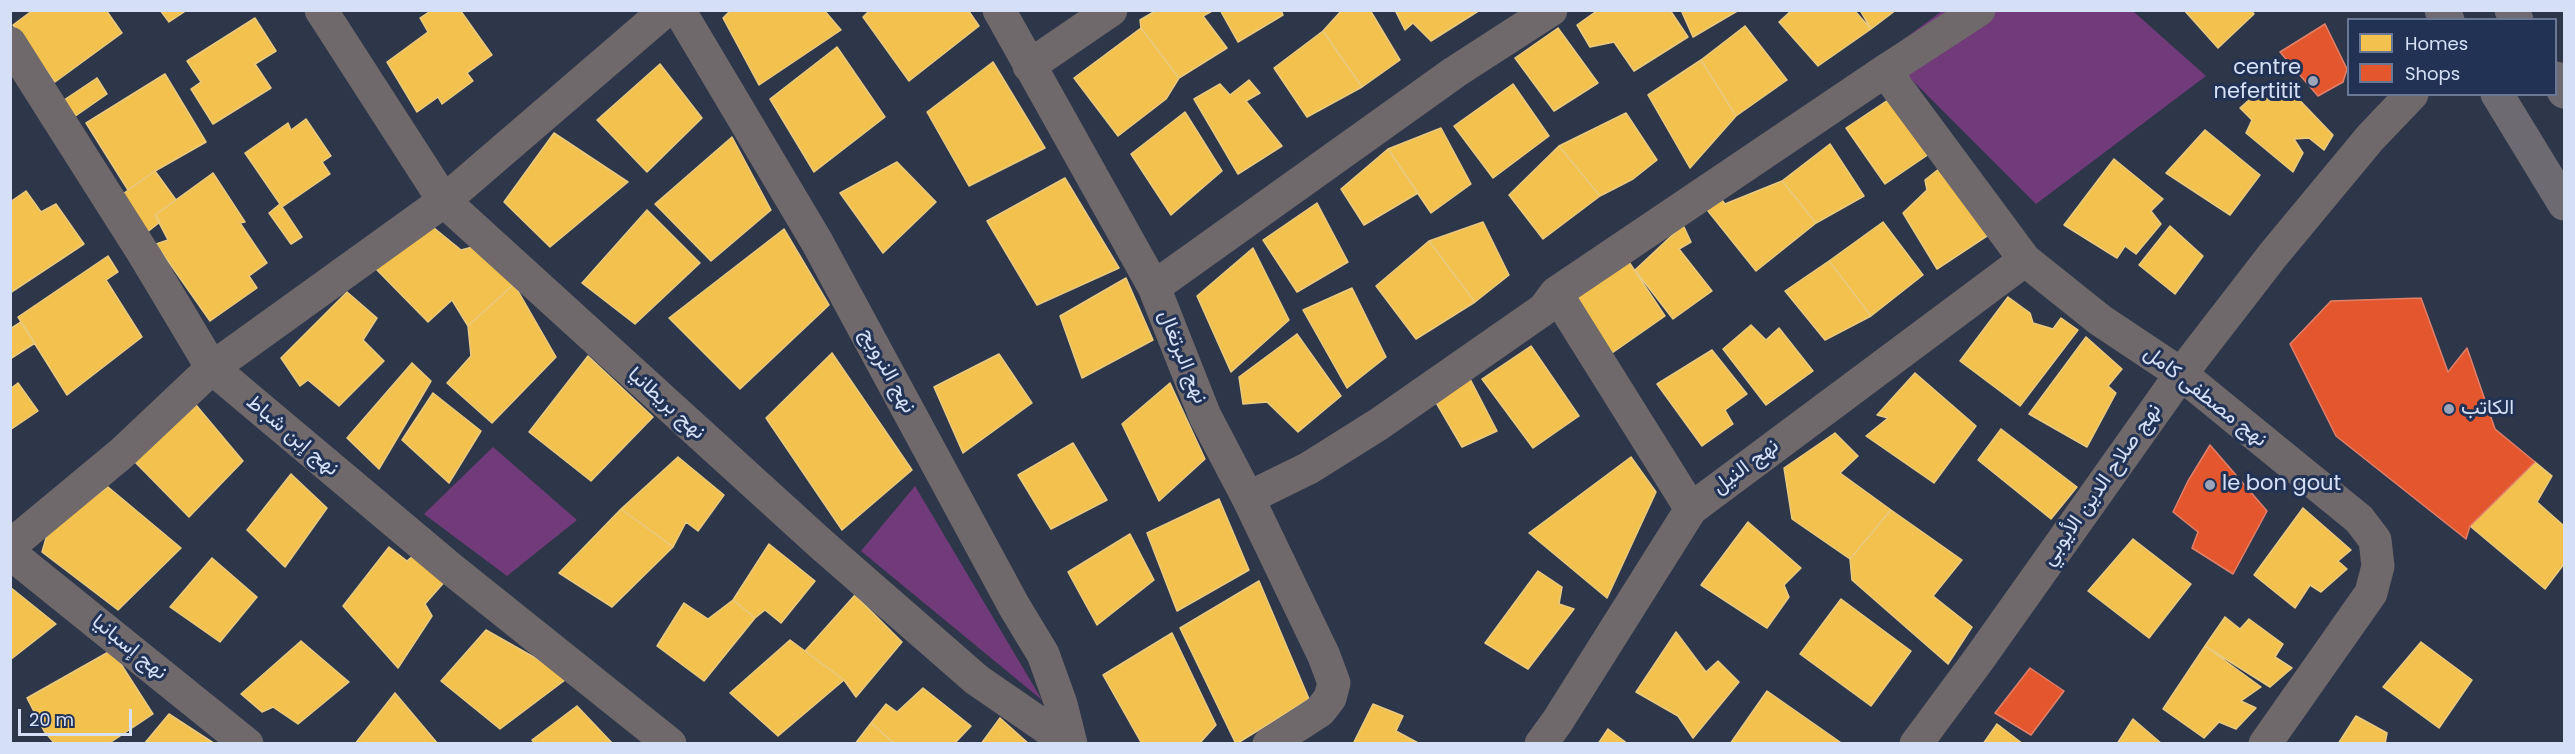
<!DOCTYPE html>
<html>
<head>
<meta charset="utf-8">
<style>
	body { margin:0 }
	#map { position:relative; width:2575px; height:754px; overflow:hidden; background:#2e3649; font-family:Poppins,sans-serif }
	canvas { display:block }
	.frame { position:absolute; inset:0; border:12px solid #d5e0f6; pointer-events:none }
	.legend { position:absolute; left:2347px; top:18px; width:210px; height:78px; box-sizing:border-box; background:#223255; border:2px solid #6a7895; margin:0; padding:8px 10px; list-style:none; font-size:18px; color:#d5e0f6 }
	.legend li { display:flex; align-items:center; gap:12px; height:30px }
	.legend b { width:30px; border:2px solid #6a7895 }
	.scale { position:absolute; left:18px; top:709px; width:114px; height:27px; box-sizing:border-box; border:3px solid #d5e0f6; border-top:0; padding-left:8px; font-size:18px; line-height:21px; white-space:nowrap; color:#d5e0f6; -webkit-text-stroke:4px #223255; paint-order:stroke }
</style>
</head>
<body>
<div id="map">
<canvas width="2575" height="754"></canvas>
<div class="frame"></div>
<ul class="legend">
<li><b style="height:16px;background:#f2c14e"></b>Homes</li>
<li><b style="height:16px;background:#e4572e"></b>Shops</li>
</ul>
<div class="scale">20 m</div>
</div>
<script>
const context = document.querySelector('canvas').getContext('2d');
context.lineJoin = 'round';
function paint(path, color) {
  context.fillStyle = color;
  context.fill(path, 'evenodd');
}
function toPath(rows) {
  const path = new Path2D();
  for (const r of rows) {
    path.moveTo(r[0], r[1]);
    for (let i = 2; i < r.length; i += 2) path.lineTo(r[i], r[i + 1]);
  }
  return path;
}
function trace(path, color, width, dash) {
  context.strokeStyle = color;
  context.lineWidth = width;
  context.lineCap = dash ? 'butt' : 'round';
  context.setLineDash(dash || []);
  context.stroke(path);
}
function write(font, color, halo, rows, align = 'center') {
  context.font = font + ' Poppins,Vazirmatn,sans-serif';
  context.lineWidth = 6;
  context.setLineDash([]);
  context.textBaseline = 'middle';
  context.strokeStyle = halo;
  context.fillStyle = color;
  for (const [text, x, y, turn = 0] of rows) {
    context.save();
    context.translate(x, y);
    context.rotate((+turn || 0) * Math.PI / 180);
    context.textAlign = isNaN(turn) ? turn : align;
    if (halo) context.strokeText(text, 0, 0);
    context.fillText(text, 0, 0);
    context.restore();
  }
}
paint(toPath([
	[1942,11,2133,11,2206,76,2036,204,1885,53],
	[493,447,577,520,507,576,424,514],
	[915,486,1042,700,861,551]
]), '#713b79');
const homes = toPath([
	[33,10,106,10,122,33,55,82,13,25,33,10],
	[160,10,187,10,169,22,160,10],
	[432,10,460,10,492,55,467,73,473,81,442,104,438,97,417,112,387,62,428,32,420,18,432,10],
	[731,10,824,10,841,30,759,85,723,18,731,10],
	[870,10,968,10,979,26,909,81,863,17,870,10],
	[1157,10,1214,10,1203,16,1227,48,1179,78,1141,28,1140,20,1157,10],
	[1220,10,1281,10,1283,15,1238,42,1220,10],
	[1342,10,1370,10,1400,60,1362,87,1323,31,1342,10],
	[1395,10,1480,10,1431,41,1413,23,1405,30,1395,10],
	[1598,10,1670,10,1688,37,1634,71,1614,42,1590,47,1577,25,1598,10],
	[1681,10,1739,10,1693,37,1681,10],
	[1792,10,1854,10,1871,29,1818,66,1779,22,1792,10],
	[1860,10,1896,10,1871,29,1860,10],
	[2184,10,2251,10,2254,14,2218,48,2184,10],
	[255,18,276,51,255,64,271,88,213,124,191,89,201,82,187,61,255,18],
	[1745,26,1787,80,1736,116,1701,60,1745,26],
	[1141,28,1179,78,1166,99,1118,136,1074,78,1141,28],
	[1558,28,1598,83,1554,111,1515,58,1558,28],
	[1323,31,1362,87,1307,117,1274,68,1323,31],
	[837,47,885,117,814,172,770,99,837,47],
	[1701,60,1736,116,1690,168,1648,95,1701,60],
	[993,62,1045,148,969,186,927,112,993,62],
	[660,64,702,118,647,172,597,120,660,64],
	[165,74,206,142,155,171,128,190,86,123,165,74],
	[97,78,107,94,74,117,64,100,97,78],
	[1249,80,1260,93,1246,101,1282,146,1238,174,1194,99,1220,84,1230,95,1249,80],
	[1513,84,1549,136,1493,178,1454,126,1513,84],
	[2286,86,2333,135,2324,150,2309,138,2294,139,2303,153,2293,172,2246,133,2252,120,2240,108,2258,92,2270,101,2286,86],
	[1891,98,1929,154,1885,184,1846,128,1891,98],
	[1185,112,1222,171,1171,215,1131,154,1185,112],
	[1626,113,1657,160,1633,179,1600,196,1559,146,1626,113],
	[306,119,331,156,322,162,330,174,282,207,302,237,291,244,269,213,280,204,245,153,288,123,291,130,306,119],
	[1441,128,1471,184,1431,213,1388,149,1441,128],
	[2205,130,2260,175,2230,215,2166,173,2205,130],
	[554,133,628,182,550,247,504,202,554,133],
	[732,137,771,210,711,261,655,204,732,137],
	[1830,144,1864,196,1816,223,1782,181,1830,144],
	[1559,146,1600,196,1543,239,1509,195,1559,146],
	[1388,149,1418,193,1364,225,1341,189,1388,149],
	[2114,159,2163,199,2151,211,2161,224,2136,254,2125,246,2117,258,2064,225,2114,159],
	[897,162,936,202,883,253,840,193,897,162],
	[1945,164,1993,232,1937,269,1903,213,1927,190,1925,180,1945,164],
	[155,171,176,200,155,215,160,222,146,233,120,196,155,171],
	[213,173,245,222,240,223,267,263,249,276,257,288,210,321,156,244,168,240,155,215,213,173],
	[1065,178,1119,268,1037,305,987,221,1065,178],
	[1782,181,1816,223,1756,271,1704,206,1718,195,1725,204,1782,181],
	[26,191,41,212,56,204,84,244,10,293,10,202,26,191],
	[1317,203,1348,262,1297,292,1263,240,1317,203],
	[647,210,700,263,635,324,582,283,647,210],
	[423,219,461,250,484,244,514,284,468,326,452,300,428,322,376,269,423,219],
	[1483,222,1509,275,1475,302,1429,241,1483,222],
	[1883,222,1923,275,1871,316,1829,261,1883,222],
	[1683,225,1691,242,1679,249,1712,291,1673,319,1635,270,1683,225],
	[2170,226,2203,256,2175,294,2139,265,2170,226],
	[784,229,829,305,740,389,669,318,784,229],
	[1429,241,1475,302,1416,339,1376,286,1429,241],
	[1253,248,1289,320,1231,372,1197,296,1253,248],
	[108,256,118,272,106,280,142,337,67,395,18,317,108,256],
	[1625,256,1665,316,1612,353,1571,294,1625,256],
	[1829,261,1871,316,1825,340,1785,291,1829,261],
	[1126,278,1153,340,1082,378,1060,316,1126,278],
	[514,284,556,357,492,423,447,383,471,356,468,326,514,284],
	[1352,288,1386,357,1347,388,1303,310,1352,288],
	[347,292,377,318,363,340,384,361,339,406,308,380,300,386,281,358,347,292],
	[2008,297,2030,313,2033,323,2053,329,2061,318,2078,330,2020,406,1960,361,2008,297],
	[21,322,35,343,10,359,10,329,21,322],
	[1751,325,1766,340,1779,328,1813,371,1766,405,1723,349,1751,325],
	[1297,334,1341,396,1298,432,1267,402,1243,404,1239,377,1297,334],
	[2086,337,2122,369,2108,386,2116,393,2087,447,2029,414,2086,337],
	[1531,346,1579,416,1533,448,1482,379,1531,346],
	[1712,350,1747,394,1725,410,1733,424,1702,446,1657,384,1712,350],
	[832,353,912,470,842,530,766,418,832,353],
	[999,354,1032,403,963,453,934,387,999,354],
	[588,356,653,417,591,481,529,432,588,356],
	[412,363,431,381,379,469,347,438,412,363],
	[1915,373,1976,426,1934,483,1866,436,1888,418,1877,415,1915,373],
	[1468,375,1497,431,1462,447,1434,399,1468,375],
	[18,383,38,411,10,430,10,389,18,383],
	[1170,383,1205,459,1159,501,1122,424,1170,383],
	[433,393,481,431,449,483,402,440,433,393],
	[196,405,243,461,189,517,134,461,196,405],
	[2001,429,2077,487,2051,519,1978,460,2001,429],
	[1835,433,1858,456,1840,473,1891,510,1850,559,1792,519,1784,468,1835,433],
	[1073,443,1107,500,1051,529,1018,475,1073,443],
	[678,457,724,495,698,531,686,522,673,547,621,509,678,457],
	[1631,457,1656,492,1607,598,1529,533,1631,457],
	[2535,462,2552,476,2537,502,2564,526,2564,564,2545,589,2470,526,2535,462],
	[291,474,327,508,285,567,247,530,291,474],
	[108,487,181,548,118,610,42,552,49,528,108,487],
	[1219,499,1249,570,1177,611,1147,533,1219,499],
	[2303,508,2351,550,2338,561,2347,569,2321,592,2310,585,2295,608,2254,575,2303,508],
	[621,509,673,547,612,607,559,573,621,509],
	[1891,510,1962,560,1933,596,1972,627,1948,664,1852,580,1850,559,1891,510],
	[1748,522,1801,568,1784,585,1789,597,1767,628,1701,585,1748,522],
	[1130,534,1154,580,1097,625,1068,572,1130,534],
	[2133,539,2191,584,2149,638,2088,591,2133,539],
	[769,544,815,581,781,623,765,610,755,618,733,600,769,544],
	[389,547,407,561,414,555,447,579,425,604,432,616,398,668,343,606,389,547],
	[212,558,257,597,220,642,170,607,212,558],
	[1538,571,1562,587,1559,604,1574,609,1528,669,1485,643,1538,571],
	[1259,581,1309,699,1236,744,1180,628,1259,581],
	[10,587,56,624,10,660,10,587],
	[855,595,902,642,856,697,844,680,805,651,855,595],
	[1841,599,1911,651,1871,706,1800,654,1841,599],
	[733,600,755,618,704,681,657,646,684,603,708,619,733,600],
	[2225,617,2240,629,2249,619,2283,644,2275,657,2292,668,2270,687,2205,646,2225,617],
	[486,630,569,677,500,729,441,681,486,630],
	[1676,632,1706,672,1718,661,1739,682,1693,738,1678,716,1636,692,1676,632],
	[1172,633,1216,725,1199,744,1142,744,1103,675,1172,633],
	[790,640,844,680,778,736,730,693,790,640],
	[301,641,349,682,298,724,273,707,262,712,241,694,301,641],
	[2421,642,2472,680,2439,728,2383,687,2421,642],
	[2205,646,2261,687,2241,701,2256,708,2236,729,2219,722,2204,738,2163,709,2205,646],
	[112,650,153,714,108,744,55,744,44,731,27,698,112,650],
	[923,688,971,726,954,744,895,744,871,723,886,704,897,712,923,688],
	[1767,691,1840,742,1839,744,1730,744,1767,691],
	[395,693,438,744,355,744,395,693],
	[1373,704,1403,716,1396,731,1420,744,1353,744,1373,704],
	[577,706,613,744,535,744,532,740,577,706],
	[169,714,215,744,144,744,169,714],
	[2356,716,2387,733,2385,744,2338,744,2356,716],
	[1000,718,1029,744,981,744,1000,718],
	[2133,719,2162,744,2117,744,2133,719],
	[871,723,895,744,855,744,871,723],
	[1997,724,2023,744,1983,744,1997,724],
	[1608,729,1628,744,1598,744,1608,729]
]);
paint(homes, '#f2c14e');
trace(homes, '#e9ca80', 1.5);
const shops = toPath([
	[2325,24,2347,69,2343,82,2318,96,2280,52,2325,24],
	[2421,298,2448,372,2467,348,2495,429,2535,462,2470,526,2466,539,2336,436,2290,344,2331,301,2421,298],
	[2210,445,2267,511,2233,574,2192,548,2198,532,2173,512,2188,481,2210,445],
	[2030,668,2064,691,2031,735,1995,713,2030,668]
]);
paint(shops, '#e4572e');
trace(shops, '#e0806a', 1.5);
trace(toPath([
	[321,10,444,201,821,544,977,680,1070,744],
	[679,10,817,242,1014,606,1043,654,1061,704,1071,744],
	[999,10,1154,287,1205,416,1248,498,1324,656,1334,683,1330,698,1320,711,1269,744],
	[10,43,145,256,212,368,450,568,670,744],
	[1029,66,1111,10],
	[1885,71,2025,260,2100,320,2181,374,2359,519,2375,540,2378,566,2371,593,2265,744],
	[1154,287,1455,72,1551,10],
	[1556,293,1691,509],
	[1248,498,1309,468,1379,424,1544,309,1556,293,1885,71,1979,10],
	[10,546,122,453,212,368,444,201,666,10],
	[10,553,247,744],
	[1541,744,1557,722,1691,509,2025,260],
	[1916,744,1979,659,2181,374,2273,255,2370,138,2412,94]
]), '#6f696b', 33);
trace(toPath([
	[2441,10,2448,20],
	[2511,10,2517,20],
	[2556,78,2564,92],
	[2497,94,2564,204]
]), '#6e6a71', 33);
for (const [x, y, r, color] of [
	[2313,81,6,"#9ba4b9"],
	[2449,409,6,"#9ba4b9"],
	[2210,485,6,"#9ba4b9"]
]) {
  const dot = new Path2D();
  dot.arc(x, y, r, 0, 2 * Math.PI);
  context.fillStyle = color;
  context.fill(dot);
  trace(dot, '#223255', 2);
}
write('21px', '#d5e0f6', '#223255', [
	["centre",2301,69,"right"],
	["nefertitit",2301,93,"right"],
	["الكاتب",2461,409],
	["le bon gout",2222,485]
], 'left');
write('21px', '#d5e0f6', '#223255', [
	["نهج البرتغال",1182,357,68],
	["نهج النرويج",887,371,61],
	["نهج مصطفى كامل",2205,397,38],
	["نهج بريطانيا",666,404,42],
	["نهج إبن شباط",292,436,40],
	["نهج النيل",1746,467,-37],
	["نهج صلاح الدين الأيوبي",2102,485,-55],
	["نهج إسبانيا",129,648,39]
]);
</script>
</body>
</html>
